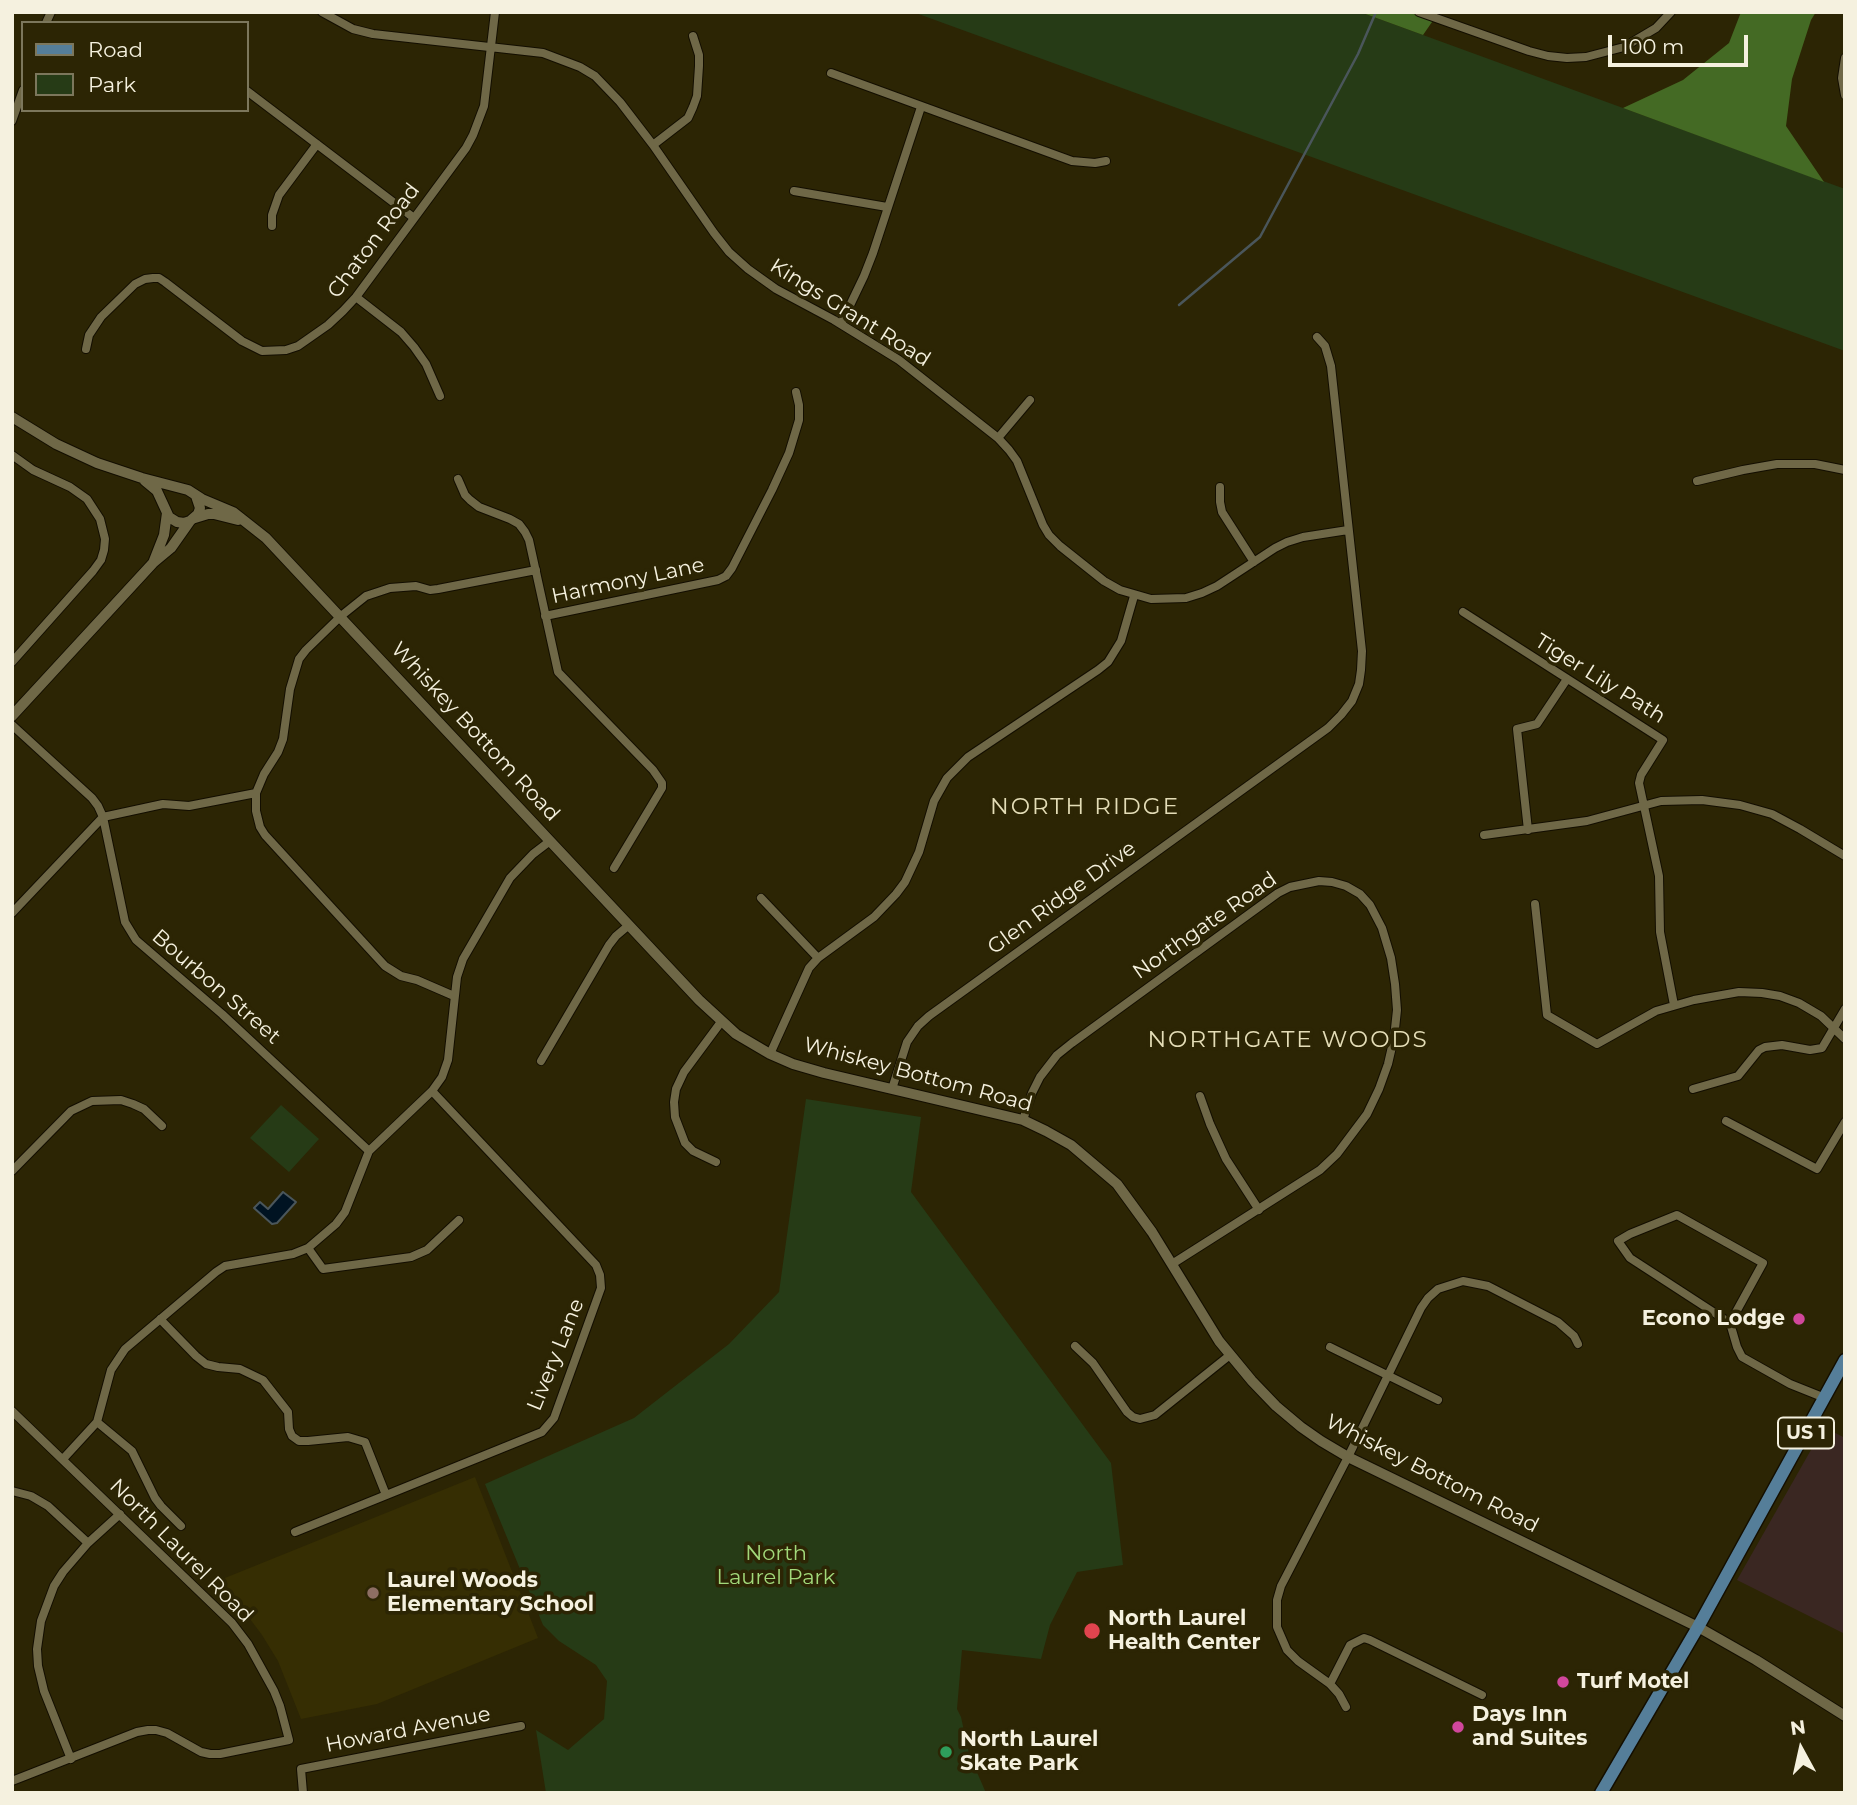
<!DOCTYPE html>
<html>
<head>
<meta charset="utf-8">
<style>
	body { margin:0 }
	#map { position:relative; width:1857px; height:1805px; overflow:hidden; background:#2c2504; font-family:Montserrat,sans-serif }
	canvas { display:block }
	.frame { position:absolute; inset:0; border:14px solid #f5f1df; pointer-events:none }
	.legend { position:absolute; left:21px; top:21px; width:228px; height:91px; box-sizing:border-box; background:#2c2504; border:2px solid #7c775c; margin:0; padding:9px 12px; list-style:none; font-size:21px; color:#f5f1df }
	.legend li { display:flex; align-items:center; gap:14px; height:35px }
	.legend b { width:35px; border:2px solid #7c775c }
	.north { position:absolute; left:1766px; top:1714px; width:70px; height:70px; -webkit-text-stroke:5px #2c2504; paint-order:stroke; rotate:352deg; font-size:19px; font-weight:700; line-height:28px; text-align:center; color:#f5f1df }
	.north::after { content:''; display:block; margin:auto; width:24px; height:32px; background:#f5f1df; clip-path:polygon(50% 0,100% 100%,50% 72%,0 100%) }
	.scale { position:absolute; left:1608px; top:35px; width:140px; height:32px; box-sizing:border-box; border:4px solid #f5f1df; border-top:0; padding-left:9px; font-size:21px; line-height:24px; white-space:nowrap; color:#f5f1df; -webkit-text-stroke:5px #2c2504; paint-order:stroke }
</style>
</head>
<body>
<div id="map">
<canvas width="1857" height="1805"></canvas>
<div class="frame"></div>
<ul class="legend">
<li><b style="height:9px;background:#557e99"></b>Road</li>
<li><b style="height:19px;background:#263b16"></b>Park</li>
</ul>
<div class="north">N</div>
<div class="scale">100 m</div>
</div>
<script>
const context = document.querySelector('canvas').getContext('2d');
context.lineJoin = 'round';
function paint(path, color) {
  context.fillStyle = color;
  context.fill(path, 'evenodd');
}
function toPath(rows) {
  const path = new Path2D();
  for (const r of rows) {
    path.moveTo(r[0], r[1]);
    for (let i = 2; i < r.length; i += 2) path.lineTo(r[i], r[i + 1]);
  }
  return path;
}
function trace(path, color, width, dash) {
  context.strokeStyle = color;
  context.lineWidth = width;
  context.lineCap = dash ? 'butt' : 'round';
  context.setLineDash(dash || []);
  context.stroke(path);
}
function write(font, color, halo, rows, align = 'center') {
  context.font = font + ' Montserrat,sans-serif';
  context.lineWidth = 7;
  context.setLineDash([]);
  context.textBaseline = 'middle';
  context.strokeStyle = halo;
  context.fillStyle = color;
  for (const [text, x, y, turn = 0] of rows) {
    context.save();
    context.translate(x, y);
    context.rotate((+turn || 0) * Math.PI / 180);
    context.textAlign = isNaN(turn) ? turn : align;
    if (halo) context.strokeText(text, 0, 0);
    context.fillText(text, 0, 0);
    context.restore();
  }
}
paint(toPath([
	[1824,1427,1845,1438,1845,1634,1737,1580]
]), '#3a2722');
paint(toPath([
	[475,1477,538,1638,377,1704,301,1719,278,1661,262,1635,238,1603,215,1582]
]), '#362e03');
paint(toPath([
	[913,12,1360,12,1845,189,1845,351],
	[806,1099,921,1117,911,1192,1111,1463,1123,1565,1077,1572,1050,1625,1041,1659,962,1650,957,1709,961,1717,969,1754,986,1793,546,1793,536,1730,568,1750,604,1719,607,1681,596,1665,559,1641,543,1625,485,1484,634,1418,729,1344,779,1292],
	[281,1105,319,1139,289,1172,250,1138]
]), '#263b16');
paint(toPath([
	[1360,12,1439,12,1423,35],
	[1741,12,1816,12,1811,20,1792,79,1786,126,1824,182,1623,108,1683,80,1729,43]
]), '#446a24');
const water = toPath([
	[283,1192,296,1202,277,1223,272,1224,254,1208,260,1202,268,1209,283,1192]
]);
paint(water, '#001322');
trace(water, '#4a565b', 2);
trace(toPath([
	[1179,305,1260,237,1358,54,1376,12]
]), '#4a565b', 2.5);
const minor = toPath([
	[322,12,353,29,373,34,543,53,580,67,595,76,620,102,653,145,714,233,729,252,748,269,776,289,834,320,899,360,998,438,1009,450,1017,461,1043,525,1049,535,1060,546,1104,581,1120,590,1151,599,1186,598,1202,593,1217,586,1275,548,1287,542,1303,537,1348,530],
	[1419,12,1529,51,1548,56,1567,58,1586,57,1624,47,1656,28,1671,12],
	[46,23,51,12],
	[1845,58,1842,78,1845,95],
	[831,73,1072,161,1095,163,1106,161],
	[247,91,414,218],
	[12,121,23,90],
	[653,145,688,118,693,107,697,96,699,66,699,55,693,36],
	[794,191,887,207],
	[272,226,272,215,279,195,317,144],
	[356,297,401,332,414,347,426,364,440,396],
	[841,324,864,276,873,253,921,107],
	[86,349,89,335,101,317,135,284,145,279,153,278,159,278,165,282,242,341,262,351,286,350,298,346,328,325,343,311,356,297,466,148,473,135,484,106,495,12],
	[998,438,1030,400],
	[12,455,33,470,70,487,87,499,100,519,105,539,104,550,101,560,93,571,12,662],
	[458,479,465,495,470,500,479,507,510,519,519,524,525,532,529,540,558,672,653,770,662,783,662,788,614,868],
	[1697,481,1743,470,1777,464,1815,464,1845,470],
	[1220,487,1220,502,1222,512,1254,562],
	[1463,612,1663,740,1641,775,1639,783,1659,876,1660,932,1674,1005],
	[545,616,718,580,726,576,732,568,772,490,789,453,799,420,799,405,796,392],
	[12,725,92,798,98,806,103,817,125,922,136,940,222,1014,369,1151],
	[1528,830,1517,729,1537,724,1567,679],
	[1484,835,1587,821,1661,801,1702,800,1740,805,1772,814,1800,829,1845,856],
	[761,898,818,958],
	[1535,904,1547,1015,1597,1044,1656,1011,1694,1000,1739,992,1762,993,1780,996,1799,1003,1821,1016,1845,1039],
	[12,913,103,817,163,804,189,806,256,793],
	[454,996,417,980,401,976,385,966,265,835,260,827,256,811,256,793,264,774,278,752,283,739,290,689,299,659,306,650,341,616,366,596,390,588,416,586,430,590,438,589,536,570],
	[770,1054,809,968,818,958,874,917,896,894,905,882,919,852,934,801,947,778,968,757,1098,670,1108,662,1121,641,1134,596],
	[541,1061,609,945,616,936,629,925],
	[892,1089,907,1042,918,1026,929,1016,1328,728,1341,715,1352,701,1359,684,1361,670,1362,651,1331,366,1325,346,1317,337],
	[1693,1089,1738,1076,1759,1050,1765,1047,1782,1045,1810,1050,1822,1048,1845,1009],
	[1200,1096,1210,1124,1226,1159,1259,1210],
	[1023,1120,1032,1093,1040,1077,1057,1055,1072,1043,1278,893,1290,887,1319,881,1332,882,1346,886,1360,894,1370,905,1382,928,1391,958,1395,984,1397,1010,1394,1038,1388,1064,1379,1089,1367,1114,1337,1154,1320,1170,1172,1264],
	[1726,1121,1817,1169,1845,1122],
	[716,1162,693,1151,685,1143,675,1117,674,1102,676,1089,684,1072,721,1022],
	[12,1171,71,1111,92,1101,121,1100,133,1104,144,1109,162,1126],
	[308,1248,323,1269,411,1257,427,1250,459,1220],
	[160,1319,196,1356,206,1364,218,1367,240,1369,263,1380,288,1412,289,1429,292,1436,299,1441,308,1441,348,1437,365,1442,386,1495],
	[1730,1323,1763,1263,1677,1215,1630,1234,1618,1241,1630,1258,1730,1323,1737,1347,1742,1357,1790,1384,1825,1398],
	[1075,1346,1093,1363,1127,1412,1133,1417,1140,1419,1155,1415,1230,1355],
	[1330,1347,1438,1400],
	[12,1411,232,1623,248,1644,274,1691,280,1706,289,1740,220,1754,210,1754,201,1752,167,1733,156,1730,148,1730,137,1732,12,1781],
	[97,1422,132,1451,155,1498,161,1506,181,1526],
	[63,1459,97,1422,111,1370,125,1349,216,1272,225,1266,293,1254,308,1248,336,1224,345,1212,369,1151,432,1091,442,1077,448,1060,457,977,463,959,510,878,533,854,550,841],
	[12,1491,31,1496,48,1506,88,1543],
	[295,1532,542,1432,554,1418,601,1288,600,1275,596,1265,432,1091],
	[1330,1684,1350,1645,1364,1638,1370,1640,1482,1695],
	[1346,1707,1339,1694,1330,1684,1298,1661,1287,1650,1277,1627,1277,1600,1281,1586,1348,1457,1421,1308,1428,1298,1438,1289,1463,1281,1488,1286,1558,1322,1574,1336,1578,1344],
	[71,1759,44,1691,38,1666,37,1649,41,1621,54,1586,63,1572,88,1543,120,1514],
	[303,1793,301,1769,521,1726]
]);
const tertiary = toPath([
	[12,417,56,444,97,463,142,478,188,490,202,499,233,512,266,538,699,1000,736,1034,770,1054,793,1064,824,1073,1023,1120,1046,1131,1071,1145,1117,1184,1152,1232,1219,1341,1252,1381,1276,1406,1301,1427,1321,1441,1348,1457,1698,1627,1756,1660,1845,1716],
	[145,481,157,491,169,517,177,522,184,523,190,521,198,514,200,508,196,496],
	[195,518,208,514,214,514,238,520],
	[153,563,164,535,167,513],
	[12,716,153,563,171,548,190,521]
]);
const primary = toPath([
	[1601,1793,1698,1627,1845,1360]
]);
trace(minor, '#130e00', 10);
trace(tertiary, '#130e00', 12);
trace(primary, '#130e00', 15);
trace(minor, '#6f6847', 8);
trace(tertiary, '#6f6847', 10);
trace(primary, '#557e99', 12);
for (const [x, y, r, color] of [
	[1799,1319,7,"#d1479c"],
	[373,1593,7,"#8d6e63"],
	[1092,1631,9,"#e0444e"],
	[1563,1682,7,"#d1479c"],
	[1458,1727,7,"#d1479c"],
	[946,1752,7,"#2e9e5b"]
]) {
  const dot = new Path2D();
  dot.arc(x, y, r, 0, 2 * Math.PI);
  context.fillStyle = color;
  context.fill(dot);
  trace(dot, '#2c2504', 2.5);
}
for (const [x, y, w] of [
	[1806,1433,56]
]) {
  const box = new Path2D();
  box.roundRect(x - w / 2, y - 15.5, w, 31, 5);
  context.fillStyle = '#2c2504';
  context.fill(box);
  trace(box, '#f5f1df', 2);
}
write('bold 19px', '#f5f1df', null, [
	["US 1",1806,1433]
]);
write('21px', '#f5f1df', '#2c2504', [
	["Chaton Road",374,241,-53],
	["Kings Grant Road",850,313,32],
	["Harmony Lane",628,581,-12],
	["Tiger Lily Path",1600,679,32],
	["Whiskey Bottom Road",475,732,47],
	["Glen Ridge Drive",1062,898,-36],
	["Northgate Road",1205,926,-35],
	["Bourbon Street",216,987,41],
	["Whiskey Bottom Road",918,1075,15],
	["Livery Lane",556,1355,-68],
	["Whiskey Bottom Road",1432,1474,27],
	["North Laurel Road",181,1551,45],
	["Howard Avenue",408,1730,-11]
]);
write('bold 21px', '#f5f1df', '#2c2504', [
	["Econo Lodge",1785,1319,"right"],
	["Laurel Woods",387,1581],
	["Elementary School",387,1605],
	["North Laurel",1108,1619],
	["Health Center",1108,1643],
	["Turf Motel",1577,1682],
	["Days Inn",1472,1715],
	["and Suites",1472,1739],
	["North Laurel",960,1740],
	["Skate Park",960,1764]
], 'left');
write('21px', '#a2d97a', '#2c2504', [
	["North",776,1554],
	["Laurel Park",776,1578]
]);
context.letterSpacing = '2px';
write('23px', '#e4ddb7', '#2c2504', [
	["NORTH RIDGE",1085,807],
	["NORTHGATE WOODS",1288,1040]
]);
context.letterSpacing = '0px';
</script>
</body>
</html>
